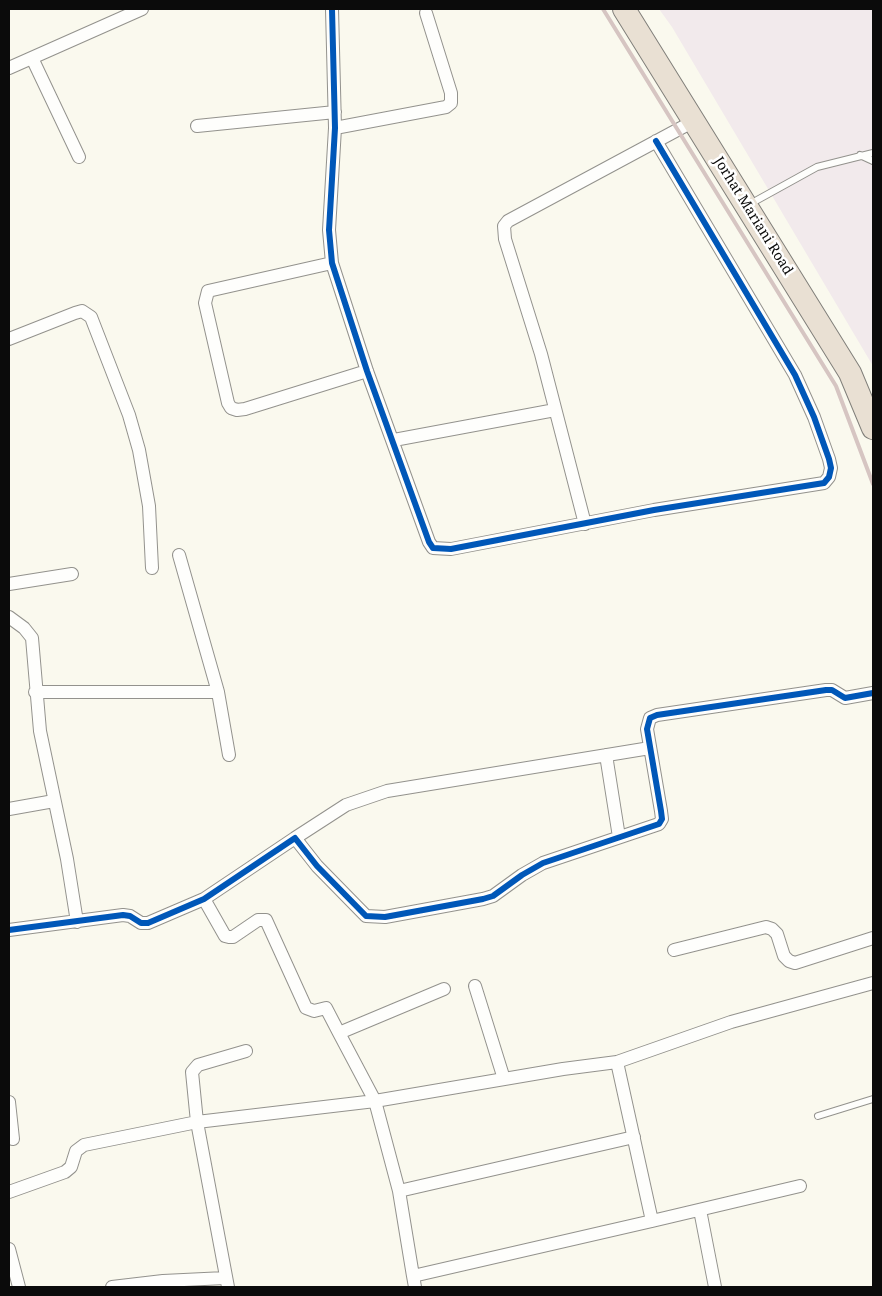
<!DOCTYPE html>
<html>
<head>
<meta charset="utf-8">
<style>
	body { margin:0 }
	#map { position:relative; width:882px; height:1296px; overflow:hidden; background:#faf9ee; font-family:"Noto Serif",serif }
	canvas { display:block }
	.frame { position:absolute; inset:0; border:10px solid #0b0b0b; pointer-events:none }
</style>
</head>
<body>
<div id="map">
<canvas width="882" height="1296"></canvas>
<div class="frame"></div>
</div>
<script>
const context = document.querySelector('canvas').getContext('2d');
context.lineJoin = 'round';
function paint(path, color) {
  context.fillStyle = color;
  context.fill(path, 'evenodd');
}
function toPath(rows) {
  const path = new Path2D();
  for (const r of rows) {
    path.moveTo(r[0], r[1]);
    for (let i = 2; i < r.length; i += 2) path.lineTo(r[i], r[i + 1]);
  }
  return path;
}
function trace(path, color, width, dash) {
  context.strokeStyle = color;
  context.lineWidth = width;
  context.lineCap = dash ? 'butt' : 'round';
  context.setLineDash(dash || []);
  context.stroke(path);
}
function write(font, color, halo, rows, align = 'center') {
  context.font = font + ' "Noto Serif",serif';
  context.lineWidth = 5;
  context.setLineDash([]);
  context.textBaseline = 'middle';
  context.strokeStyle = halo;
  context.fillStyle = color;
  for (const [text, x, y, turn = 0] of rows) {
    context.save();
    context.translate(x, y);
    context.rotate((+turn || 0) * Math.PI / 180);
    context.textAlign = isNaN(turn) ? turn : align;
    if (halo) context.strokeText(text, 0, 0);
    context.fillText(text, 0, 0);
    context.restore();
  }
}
paint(toPath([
	[659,9,873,9,873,366,672,27]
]), '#f2eaec');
const lane = toPath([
	[860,155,873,161],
	[750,204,817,167,873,153],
	[818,1116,873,1099]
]);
const street = toPath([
	[332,9,335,128,329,230,332,263,367,371,429,542,433,548,451,549,654,510,824,483,829,477,831,468,829,459,814,417,795,375,656,141],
	[32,58,79,157],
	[9,68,142,9],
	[197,126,335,112],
	[335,128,446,107,451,103,451,93,426,13],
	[332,263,208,291,205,303,228,403,231,408,237,410,245,409,367,371],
	[9,339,75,313,82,311,91,317,129,415,139,450,149,506,152,568],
	[394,440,555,410],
	[585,524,541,354,505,239,504,226,508,221,694,121],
	[179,555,218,692,229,755],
	[9,584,72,574],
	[9,617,24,628,32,638,40,731,67,859,77,922],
	[35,692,218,692],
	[606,755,619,837],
	[9,809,54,801],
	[295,838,346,805,387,791,650,748],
	[204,899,225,936,229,937,233,937,258,920,266,920,306,1008,314,1011,326,1008,339,1033,444,989],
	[9,930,123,915,130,916,141,923,148,923,204,899,295,838,317,866,366,916,385,917,483,899,493,896,522,875,543,863,659,824,662,819,661,811,647,729,650,718,657,715,826,690,832,690,845,698,873,693],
	[674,950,766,927,772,929,777,934,784,956,789,961,795,963,873,938],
	[475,986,504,1079],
	[339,1033,375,1101,399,1191,413,1276],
	[9,1102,13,1139],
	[399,1191,634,1137],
	[9,1192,65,1172,71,1167,76,1151,84,1145,197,1122,375,1101,563,1069,617,1062,731,1022,873,983],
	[700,1210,715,1287],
	[652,1221,800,1186],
	[9,1249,19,1287],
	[112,1287,163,1281,225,1278],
	[228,1287,197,1122,192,1072,198,1065,246,1051],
	[415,1287,413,1276,652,1221,617,1062]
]);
const highway = toPath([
	[624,9,850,373,873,428]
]);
trace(lane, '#93928d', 8);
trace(street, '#93928d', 14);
trace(highway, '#807f7a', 24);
trace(lane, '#fefefc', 6);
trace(street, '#fefefc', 12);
trace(highway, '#e9e0d3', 22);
trace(toPath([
	[603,9,836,386,873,484]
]), '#d6c5c2', 4);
trace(toPath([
	[332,9,335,128,329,230,332,263,367,371,429,542,433,548,451,549,654,510,824,483,829,477,831,468,829,459,814,417,795,375,656,141],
	[9,930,123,915,130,916,141,923,148,923,204,899,295,838,317,866,366,916,385,917,483,899,493,896,522,875,543,863,659,824,662,819,661,811,647,729,650,718,657,715,826,690,832,690,845,698,873,693]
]), '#0057b8', 6);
write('14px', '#0b0b0b', '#fff', [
	["Jorhat Mariani Road",753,216,58]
]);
</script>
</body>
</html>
